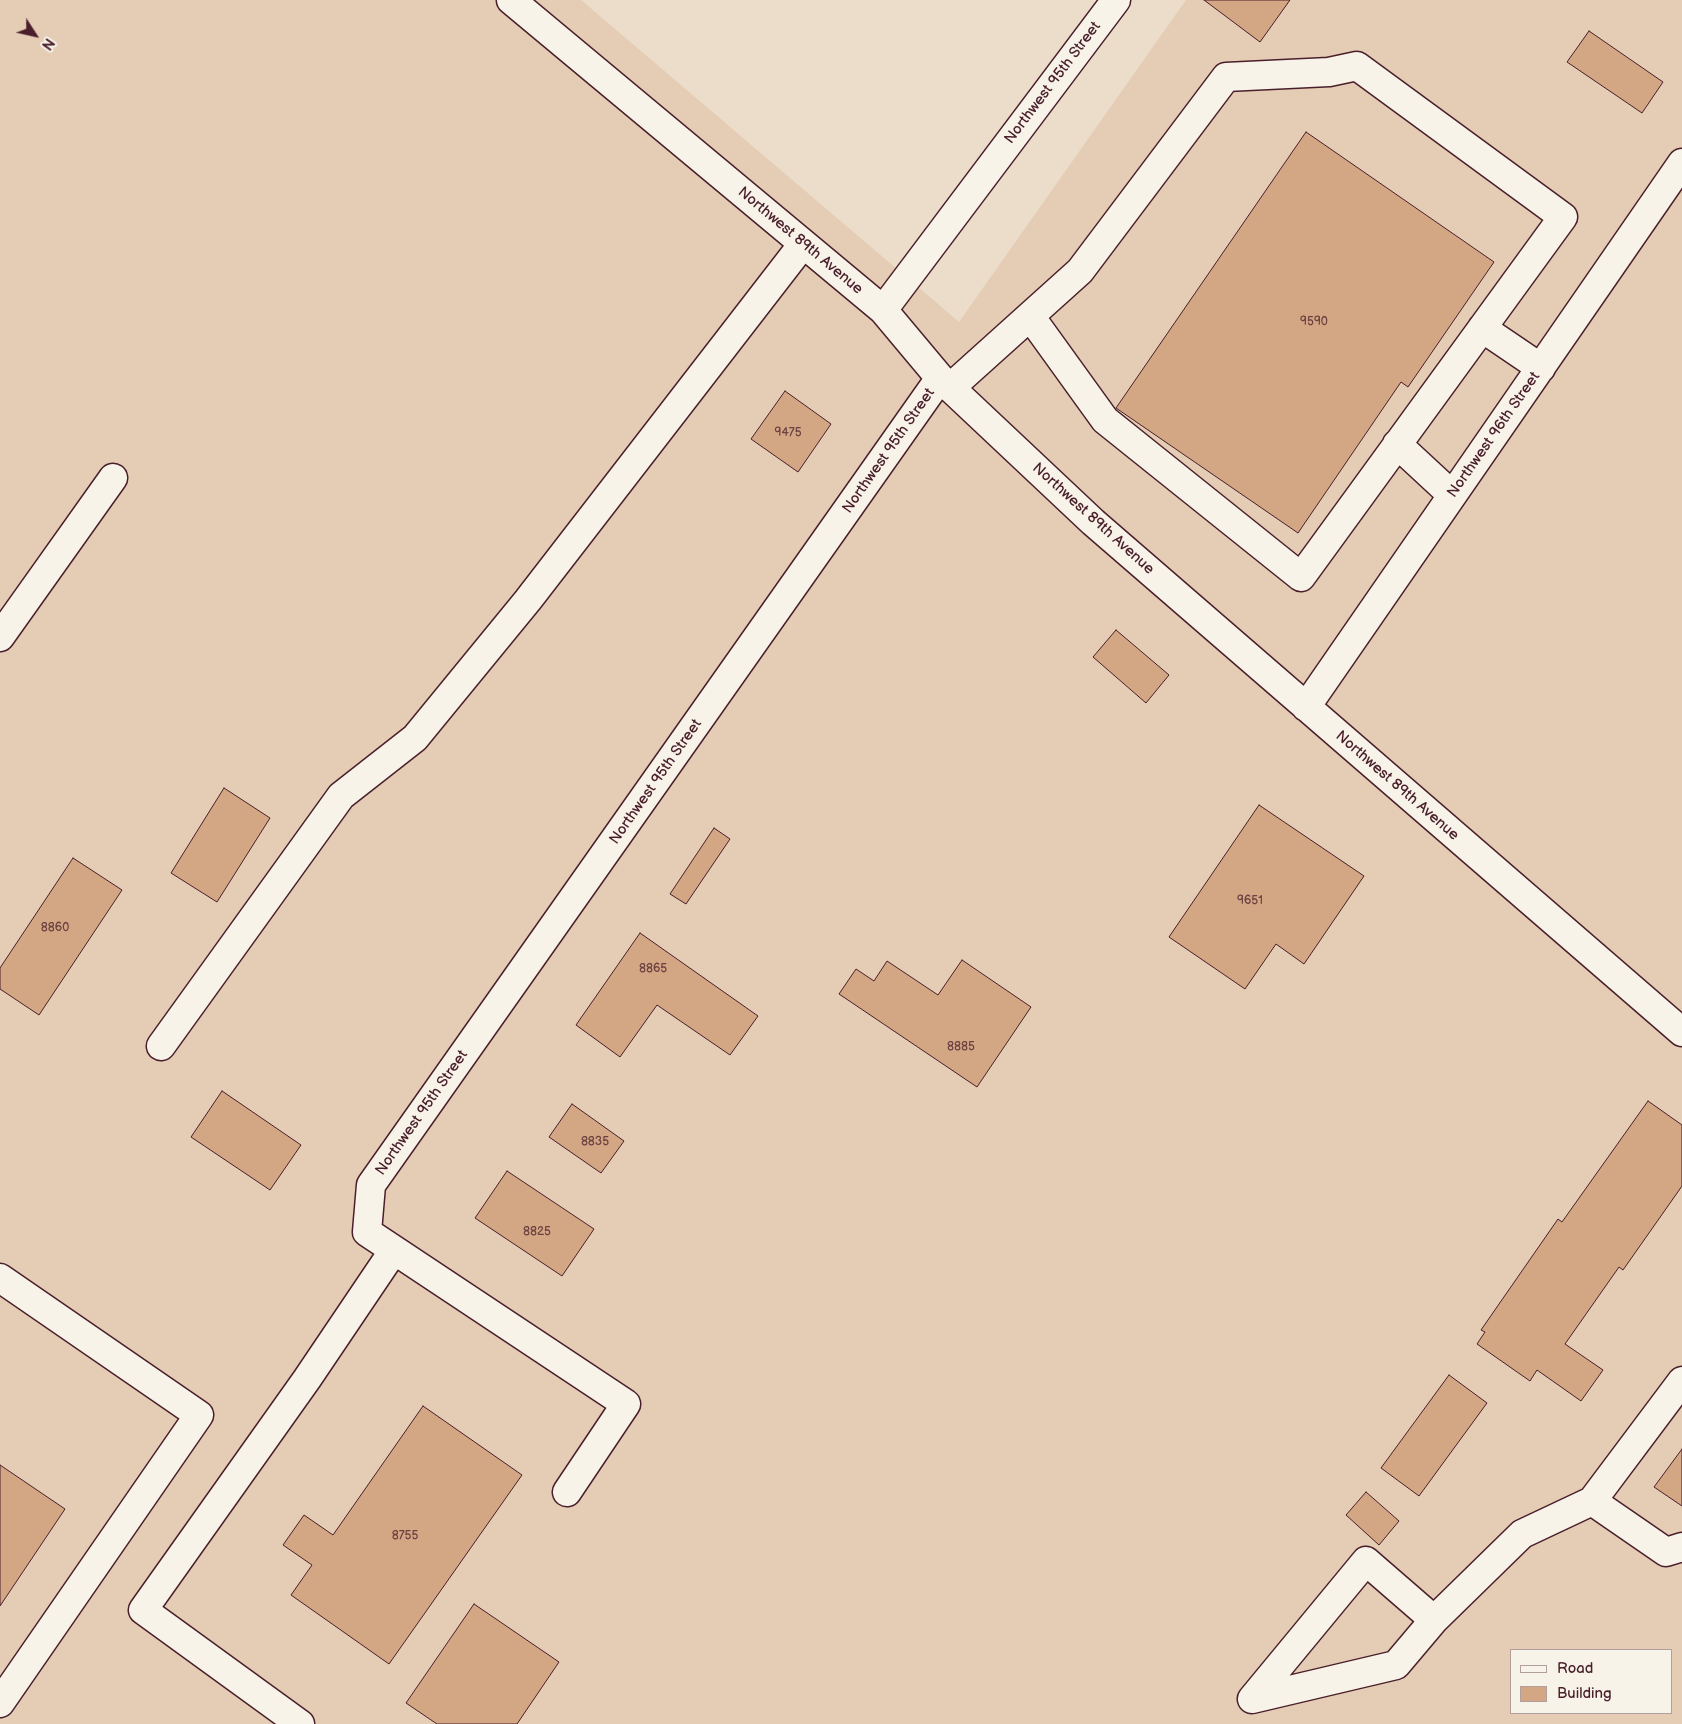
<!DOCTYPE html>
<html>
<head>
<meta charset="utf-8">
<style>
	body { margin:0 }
	#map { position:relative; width:1682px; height:1724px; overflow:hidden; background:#ecdcca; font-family:"Balsamiq Sans",sans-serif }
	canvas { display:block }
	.legend { position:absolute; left:1510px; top:1649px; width:162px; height:65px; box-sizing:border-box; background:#f7f3e8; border:1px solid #b29e9c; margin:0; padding:6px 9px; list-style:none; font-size:15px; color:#4a1f2b }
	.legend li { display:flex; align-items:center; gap:10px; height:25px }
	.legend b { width:25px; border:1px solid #b29e9c }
	.north { position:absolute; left:10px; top:10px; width:50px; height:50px; -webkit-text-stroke:4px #f7f3e8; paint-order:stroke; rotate:125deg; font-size:14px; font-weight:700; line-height:20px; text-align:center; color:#4a1f2b }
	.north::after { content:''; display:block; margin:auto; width:18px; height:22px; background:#4a1f2b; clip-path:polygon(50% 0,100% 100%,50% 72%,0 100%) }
</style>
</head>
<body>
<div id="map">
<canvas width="1682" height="1724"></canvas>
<ul class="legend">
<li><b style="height:6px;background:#f7f3e8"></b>Road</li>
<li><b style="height:14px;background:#d3a784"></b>Building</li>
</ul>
<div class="north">N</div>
</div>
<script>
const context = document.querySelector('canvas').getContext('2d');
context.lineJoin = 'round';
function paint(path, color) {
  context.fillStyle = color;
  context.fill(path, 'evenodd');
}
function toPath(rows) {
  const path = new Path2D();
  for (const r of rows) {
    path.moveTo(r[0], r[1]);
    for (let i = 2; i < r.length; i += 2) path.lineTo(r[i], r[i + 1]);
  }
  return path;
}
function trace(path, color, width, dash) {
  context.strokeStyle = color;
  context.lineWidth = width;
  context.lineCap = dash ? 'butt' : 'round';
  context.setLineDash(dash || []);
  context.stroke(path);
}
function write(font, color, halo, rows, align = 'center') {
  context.font = font + ' "Balsamiq Sans",sans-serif';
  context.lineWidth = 4;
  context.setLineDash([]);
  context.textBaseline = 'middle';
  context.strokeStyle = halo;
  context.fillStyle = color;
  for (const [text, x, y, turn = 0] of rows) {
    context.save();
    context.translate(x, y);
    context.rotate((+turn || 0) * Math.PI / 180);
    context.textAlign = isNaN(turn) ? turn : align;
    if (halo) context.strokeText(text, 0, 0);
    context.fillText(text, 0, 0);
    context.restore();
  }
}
paint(toPath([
	[0,0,581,0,959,322,1186,0,1682,0,1682,1724,0,1724],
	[1511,1650,1671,1650,1671,1713,1511,1713]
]), '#e4ccb5');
const building = toPath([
	[1204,0,1290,0,1260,42,1204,0],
	[1589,31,1663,82,1642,113,1567,62,1589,31],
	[1306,132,1494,262,1408,387,1401,382,1298,533,1116,408,1306,132],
	[785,391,831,424,798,472,751,439,785,391],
	[1116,630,1169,675,1146,703,1093,657,1116,630],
	[224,788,270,818,217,902,171,873,224,788],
	[1259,805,1364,876,1304,964,1276,944,1245,989,1169,937,1259,805],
	[714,828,730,839,686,904,670,894,714,828],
	[73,858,122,890,39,1015,0,989,0,968,73,858],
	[640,933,758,1016,730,1055,657,1005,620,1057,576,1025,640,933],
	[962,960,1031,1007,977,1087,839,994,856,969,874,981,887,961,938,995,962,960],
	[222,1091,301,1145,270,1190,191,1137,222,1091],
	[1648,1101,1682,1125,1682,1186,1623,1270,1619,1267,1565,1344,1603,1370,1581,1401,1537,1370,1530,1381,1477,1344,1485,1332,1481,1330,1558,1219,1562,1222,1648,1101],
	[572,1104,624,1141,601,1173,549,1137,572,1104],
	[507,1171,594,1229,562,1276,475,1218,507,1171],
	[1449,1375,1487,1403,1419,1496,1381,1468,1449,1375],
	[423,1406,522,1475,389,1664,291,1595,312,1565,283,1545,304,1515,333,1535,423,1406],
	[1682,1449,1682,1506,1654,1487,1682,1449],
	[0,1465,65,1509,0,1606,0,1465],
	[1366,1492,1399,1521,1379,1545,1346,1515,1366,1492],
	[474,1604,559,1662,517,1724,437,1724,406,1703,474,1604]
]);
paint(building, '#d3a784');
trace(building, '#4a1f2b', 1);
const minor = toPath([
	[511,0,883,310,940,378,1093,522,1682,1032],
	[883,310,1116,0],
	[1482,328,1541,368],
	[950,388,1080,271,1226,77,1329,72,1357,66,1563,217,1301,577,1105,420,1030,316],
	[1397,444,1452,495],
	[0,637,113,478],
	[1306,707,1682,163],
	[161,1046,341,796,415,738,528,600,803,244],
	[0,1278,199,1415,0,1703],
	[567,1492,626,1404,367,1232,371,1185,940,378],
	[1592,1501,1666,1552,1682,1547],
	[1434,1620,1396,1665,1252,1699,1366,1561,1434,1620,1522,1534,1592,1501,1682,1381],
	[300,1724,143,1610,307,1379,394,1250]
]);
trace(minor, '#4a1f2b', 31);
trace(minor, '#f7f3e8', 28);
write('12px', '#6c4141', null, [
	["9590",1314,322],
	["9475",788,433],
	["9651",1250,901],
	["8860",55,928],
	["8865",653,969],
	["8885",961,1047],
	["8835",595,1142],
	["8825",537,1232],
	["8755",405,1536]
]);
write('15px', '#4a1f2b', '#f7f3e8', [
	["Northwest 95th Street",1053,83,-53],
	["Northwest 89th Avenue",800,241,40],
	["Northwest 96th Street",1494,435,-55],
	["Northwest 95th Street",889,451,-55],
	["Northwest 89th Avenue",1093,519,42],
	["Northwest 95th Street",656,782,-55],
	["Northwest 89th Avenue",1397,786,41],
	["Northwest 95th Street",422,1113,-55]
]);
</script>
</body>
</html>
